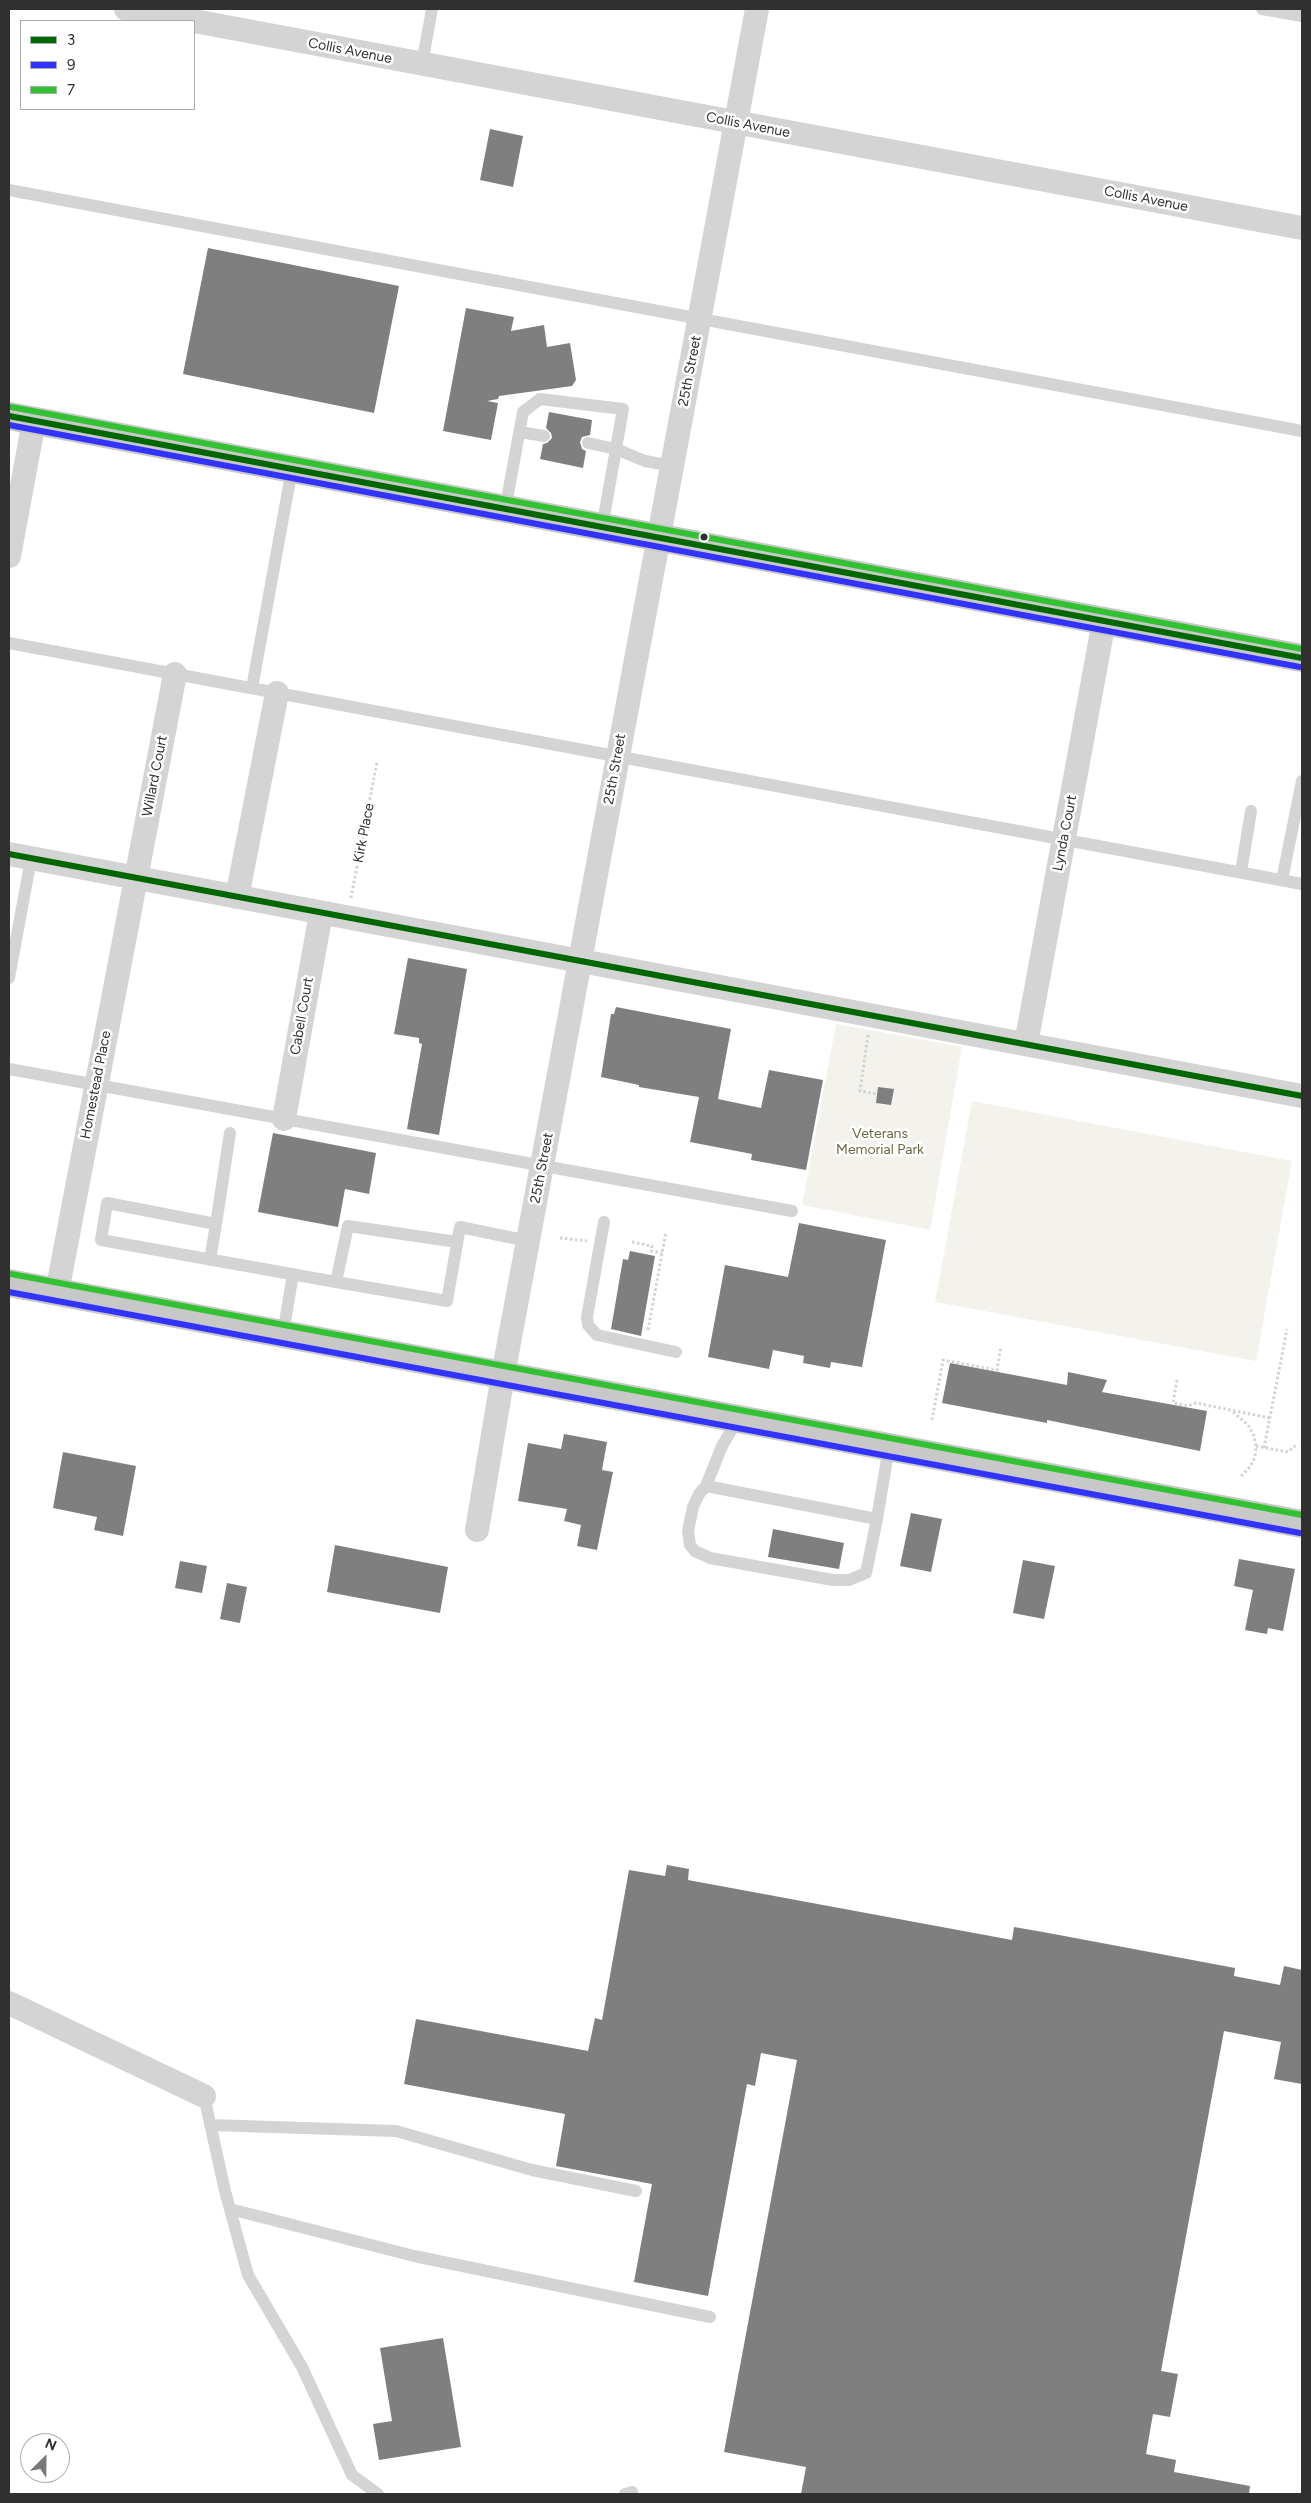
<!DOCTYPE html>
<html>
<head>
<meta charset="utf-8">
<style>
	body { margin:0 }
	#map { position:relative; width:1311px; height:2503px; overflow:hidden; background:#fff; font-family:Figtree,sans-serif }
	canvas { display:block }
	.frame { position:absolute; inset:0; border:10px solid #303030; pointer-events:none }
	.legend { position:absolute; left:20px; top:20px; width:175px; height:90px; box-sizing:border-box; background:#fff; border:1px solid #acacac; margin:0; padding:6px 9px; list-style:none; font-size:15px; color:#303030 }
	.legend li { display:flex; align-items:center; gap:10px; height:25px }
	.legend b { width:25px; border:1px solid #acacac }
	.north { position:absolute; left:20px; top:2433px; width:50px; height:50px; box-sizing:border-box; background:#fff; border:1px solid #acacac; border-radius:50%; rotate:23deg; font-size:14px; font-weight:700; line-height:20px; text-align:center; color:#303030 }
	.north::after { content:''; display:block; margin:auto; width:18px; height:22px; background:#787878; clip-path:polygon(50% 0,100% 100%,50% 72%,0 100%) }
</style>
</head>
<body>
<div id="map">
<canvas width="1311" height="2503"></canvas>
<div class="frame"></div>
<ul class="legend">
<li><b style="height:6px;background:#060"></b>3</li>
<li><b style="height:6px;background:#33f"></b>9</li>
<li><b style="height:6px;background:#32c132"></b>7</li>
</ul>
<div class="north">N</div>
</div>
<script>
const context = document.querySelector('canvas').getContext('2d');
context.lineJoin = 'round';
function paint(path, color) {
  context.fillStyle = color;
  context.fill(path, 'evenodd');
}
function toPath(rows) {
  const path = new Path2D();
  for (const r of rows) {
    path.moveTo(r[0], r[1]);
    for (let i = 2; i < r.length; i += 2) path.lineTo(r[i], r[i + 1]);
  }
  return path;
}
function trace(path, color, width, dash) {
  context.strokeStyle = color;
  context.lineWidth = width;
  context.lineCap = dash ? 'butt' : 'round';
  context.setLineDash(dash || []);
  context.stroke(path);
}
function write(font, color, halo, rows, align = 'center') {
  context.font = font + ' Figtree,sans-serif';
  context.lineWidth = 5;
  context.setLineDash([]);
  context.textBaseline = 'middle';
  context.strokeStyle = halo;
  context.fillStyle = color;
  for (const [text, x, y, turn = 0] of rows) {
    context.save();
    context.translate(x, y);
    context.rotate((+turn || 0) * Math.PI / 180);
    context.textAlign = isNaN(turn) ? turn : align;
    if (halo) context.strokeText(text, 0, 0);
    context.fillText(text, 0, 0);
    context.restore();
  }
}
paint(toPath([
	[836,1024,962,1047,930,1230,802,1205],
	[972,1101,1292,1161,1256,1361,935,1302]
]), '#f3f2ec');
paint(toPath([
	[490,129,523,136,513,187,480,180],
	[208,248,399,286,374,413,183,374],
	[466,308,514,317,511,331,544,325,547,347,570,343,576,380,572,386,499,396,498,399,487,401,498,403,491,440,443,431],
	[549,412,592,420,590,435,582,437,580,442,582,449,586,451,583,468,540,459,543,444,547,443,552,438,551,433,546,428],
	[408,958,467,969,439,1135,407,1129,422,1044,419,1043,419,1038,394,1034],
	[616,1007,731,1029,718,1099,761,1108,769,1070,823,1080,806,1170,751,1160,752,1154,690,1142,699,1097,639,1087,639,1085,601,1077,611,1014,614,1014],
	[878,1087,894,1089,891,1105,876,1103],
	[273,1133,376,1153,369,1194,345,1189,338,1227,258,1212],
	[799,1223,886,1240,862,1367,831,1362,830,1368,803,1363,804,1356,773,1350,769,1369,708,1357,725,1265,788,1277],
	[630,1251,655,1256,641,1336,611,1329,623,1259,628,1260],
	[950,1363,1067,1385,1068,1372,1107,1380,1102,1392,1207,1411,1200,1451,1047,1420,1047,1423,942,1403],
	[564,1434,607,1442,602,1470,613,1472,597,1550,577,1546,581,1525,564,1521,567,1509,518,1501,528,1443,561,1449],
	[63,1452,136,1466,123,1536,94,1530,97,1517,53,1508],
	[911,1513,942,1519,931,1572,900,1566],
	[773,1529,844,1543,839,1569,768,1557],
	[335,1545,448,1567,440,1613,327,1592],
	[1239,1559,1295,1569,1283,1631,1268,1628,1267,1634,1245,1630,1253,1590,1234,1586],
	[1023,1560,1055,1566,1044,1619,1013,1613],
	[180,1561,207,1566,202,1593,175,1588],
	[227,1583,247,1587,240,1623,220,1619],
	[667,1865,689,1869,688,1880,1012,1940,1014,1927,1043,1932,1235,1968,1234,1976,1280,1985,1284,1966,1302,1970,1302,2084,1274,2079,1281,2042,1224,2031,1161,2371,1178,2374,1170,2417,1153,2414,1146,2454,1176,2460,1174,2472,1250,2486,1249,2494,801,2494,806,2467,724,2452,797,2060,761,2053,755,2086,747,2084,708,2296,634,2282,652,2184,556,2166,565,2114,404,2084,416,2019,588,2051,595,2018,602,2020,629,1870,665,1876],
	[443,2338,461,2447,379,2460,373,2424,392,2421,380,2348]
]), '#7f7f7f');
trace(toPath([
	[351,898,377,762],
	[868,1035,860,1091,877,1094],
	[560,1238,587,1241],
	[632,1242,652,1246,651,1251,662,1253],
	[648,1330,666,1232],
	[1177,1380,1173,1403,1188,1406,1196,1403,1270,1418],
	[1233,1412,1248,1425,1254,1436,1256,1446,1255,1457,1250,1467,1240,1477],
	[932,1420,943,1360,997,1370,1001,1346],
	[1256,1446,1288,1452,1296,1445],
	[1264,1448,1287,1329]
]), '#d3d3d3', 3, [2.5, 2.5]);
trace(toPath([
	[1262,9,1302,16],
	[422,64,432,9],
	[9,190,1302,431],
	[520,432,544,436],
	[588,443,616,449,645,461,672,466],
	[505,510,523,412,540,399,623,409,602,528],
	[9,643,1302,884],
	[252,688,292,469],
	[1241,872,1251,811],
	[1282,880,1302,781],
	[9,978,31,859],
	[9,1069,792,1211],
	[230,1133,216,1224,107,1203,101,1240,336,1282],
	[604,1222,587,1317,588,1325,597,1335,676,1352],
	[457,1242,348,1226,336,1282,447,1301,460,1227,528,1241],
	[210,1260,216,1224],
	[283,1334,293,1274],
	[738,1419,722,1446,706,1486,877,1519,889,1447],
	[706,1486,699,1494,693,1507,688,1531,690,1545,695,1551,710,1558,833,1580,849,1580,866,1573,877,1519],
	[204,2096,225,2191,248,2275,302,2367,352,2475,378,2494],
	[210,2125,396,2131,532,2170,636,2191],
	[230,2209,414,2256,710,2317],
	[625,2494,632,2492]
]), '#d4d4d4', 12);
trace(toPath([
	[126,9,193,21],
	[194,21,1302,228],
	[9,556,34,421],
	[9,854,1302,1096],
	[237,897,277,693],
	[1026,1044,1104,621],
	[284,1119,321,913],
	[57,1292,175,674],
	[477,1530,503,1375,757,9],
	[9,2003,204,2096]
]), '#d4d4d4', 24);
trace(toPath([
	[9,416,1302,658],
	[9,1283,1302,1524]
]), '#c8c8c8', 28);
trace(toPath([
	[9,416,1302,658],
	[9,854,1302,1096]
]), '#060', 6);
trace(toPath([
	[9,425,1300,667],
	[9,1292,1300,1533]
]), '#33f', 6);
trace(toPath([
	[11,407,1302,649],
	[11,1274,1302,1515]
]), '#32c132', 6);
for (const [x, y, r, color] of [
	[704,537,4.5,"#303030"]
]) {
  const dot = new Path2D();
  dot.arc(x, y, r, 0, 2 * Math.PI);
  context.fillStyle = color;
  context.fill(dot);
  trace(dot, '#fff', 2);
}
write('14px', '#303030', '#fff', [
	["Collis Avenue",350,51,11],
	["Collis Avenue",748,125,11],
	["Collis Avenue",1146,199,11],
	["25th Street",690,371,-79],
	["25th Street",615,769,-80],
	["Willard Court",155,776,-79],
	["Kirk Place",364,833,-79],
	["Lynda Court",1065,833,-79],
	["Cabell Court",302,1016,-80],
	["Homestead Place",96,1085,-79],
	["25th Street",542,1168,-79]
]);
write('14px', '#6b673f', '#fff', [
	["Veterans",880,1134],
	["Memorial Park",880,1150]
]);
</script>
</body>
</html>
